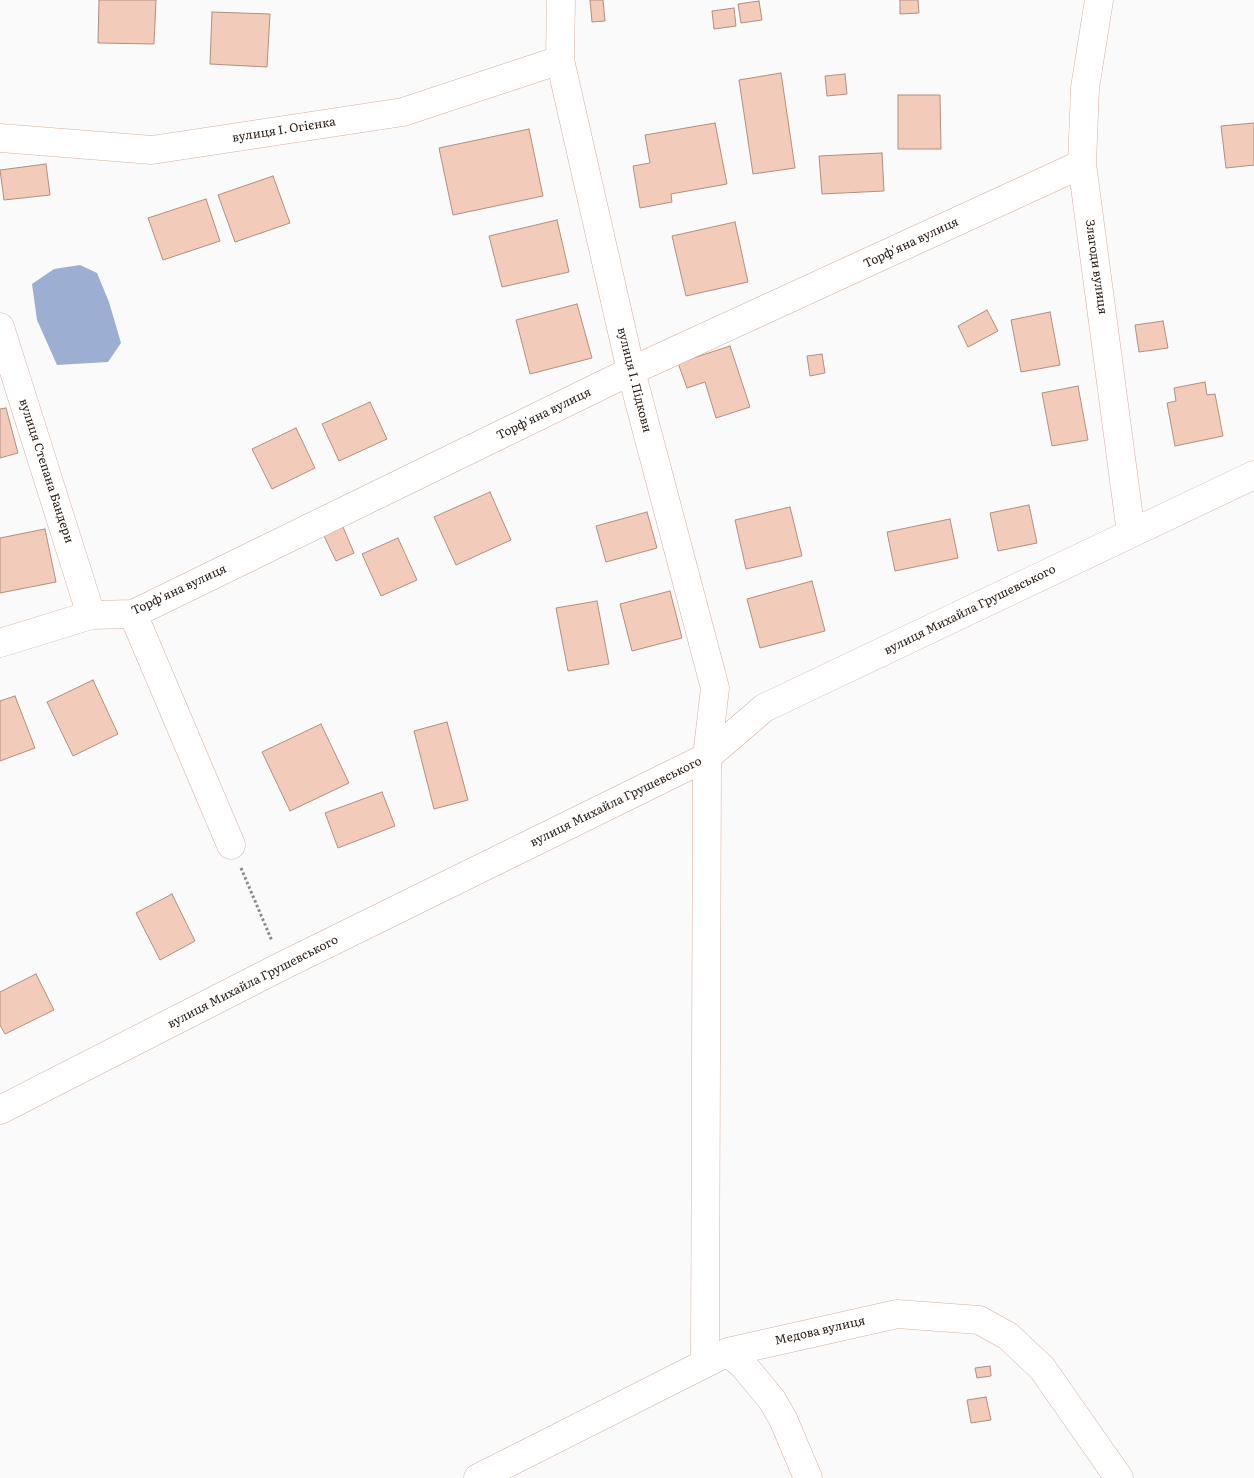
<!DOCTYPE html>
<html>
<head>
<meta charset="utf-8">
<style>
	body { margin:0 }
	canvas { display:block; background:#fafafa }
</style>
</head>
<body>
<canvas width="1254" height="1478"></canvas>
<script>
const context = document.querySelector('canvas').getContext('2d');
context.lineJoin = 'round';
function paint(path, color) {
  context.fillStyle = color;
  context.fill(path, 'evenodd');
}
function toPath(rows) {
  const path = new Path2D();
  for (const r of rows) {
    path.moveTo(r[0], r[1]);
    for (let i = 2; i < r.length; i += 2) path.lineTo(r[i], r[i + 1]);
  }
  return path;
}
function trace(path, color, width, dash) {
  context.strokeStyle = color;
  context.lineWidth = width;
  context.lineCap = dash ? 'butt' : 'round';
  context.setLineDash(dash || []);
  context.stroke(path);
}
function write(font, color, halo, rows, align = 'center') {
  context.font = font + ' Literata,serif';
  context.lineWidth = 4;
  context.setLineDash([]);
  context.textBaseline = 'middle';
  context.strokeStyle = halo;
  context.fillStyle = color;
  for (const [text, x, y, turn = 0] of rows) {
    context.save();
    context.translate(x, y);
    context.rotate((+turn || 0) * Math.PI / 180);
    context.textAlign = isNaN(turn) ? turn : align;
    if (halo) context.strokeText(text, 0, 0);
    context.fillText(text, 0, 0);
    context.restore();
  }
}
paint(toPath([
	[80,265,97,273,109,302,121,343,108,362,57,365,37,320,32,284,54,269]
]), '#9cafd3');
const building = toPath([
	[99,0,156,0,154,44,98,43,99,0],
	[590,0,603,0,605,21,592,22,590,0],
	[900,0,918,0,919,13,900,14,900,0],
	[759,1,762,20,741,23,738,4,759,1],
	[734,8,736,26,714,29,712,11,734,8],
	[212,12,270,14,267,67,210,64,212,12],
	[781,73,795,168,753,174,739,80,781,73],
	[845,74,847,94,827,96,825,76,845,74],
	[898,95,940,95,941,149,898,149,898,95],
	[715,123,727,184,671,194,672,202,640,208,633,166,650,163,645,135,715,123],
	[1254,123,1254,165,1226,168,1221,126,1254,123],
	[529,129,543,196,453,215,439,148,529,129],
	[882,153,884,191,822,194,819,156,882,153],
	[46,164,50,195,4,200,0,170,46,164],
	[273,176,290,223,235,242,218,195,273,176],
	[206,199,220,241,163,260,148,218,206,199],
	[557,220,569,272,502,287,489,236,557,220],
	[735,222,748,282,686,296,672,236,735,222],
	[577,304,592,358,530,374,516,320,577,304],
	[987,310,998,331,968,347,958,326,987,310],
	[1050,312,1060,365,1021,372,1011,320,1050,312],
	[1163,321,1168,348,1139,352,1135,325,1163,321],
	[730,346,750,407,716,418,705,382,687,388,678,363,730,346],
	[822,354,825,373,810,376,807,356,822,354],
	[1205,382,1207,395,1215,394,1223,436,1175,446,1167,403,1176,401,1174,388,1205,382],
	[1078,386,1088,440,1052,446,1042,393,1078,386],
	[370,402,387,439,339,461,322,424,370,402],
	[6,408,18,453,0,458,0,409,6,408],
	[296,428,315,468,272,489,252,449,296,428],
	[490,492,511,540,456,565,434,517,490,492],
	[1029,505,1037,543,998,551,990,513,1029,505],
	[790,507,802,556,746,569,735,520,790,507],
	[647,512,657,548,606,562,596,526,647,512],
	[950,519,958,558,895,571,887,532,950,519],
	[343,527,354,553,336,561,324,536,343,527],
	[45,529,56,582,0,593,0,538,45,529],
	[398,538,417,580,381,596,362,554,398,538],
	[812,581,825,631,760,648,747,599,812,581],
	[670,591,682,638,632,651,620,604,670,591],
	[597,601,609,664,568,671,556,608,597,601],
	[93,680,118,734,73,756,47,702,93,680],
	[15,696,35,748,0,761,0,701,15,696],
	[447,722,468,800,434,809,414,731,447,722],
	[321,724,349,783,290,811,262,752,321,724],
	[382,792,395,826,338,848,325,813,382,792],
	[172,894,195,941,160,960,136,913,172,894],
	[36,974,54,1010,5,1034,0,1025,0,992,36,974],
	[990,1366,991,1376,977,1378,975,1368,990,1366],
	[986,1397,991,1420,971,1423,967,1400,986,1397]
]);
paint(building, '#f2cbba');
trace(building, '#b28e7e', 1);
const minor = toPath([
	[561,0,560,60,631,371,715,688,707,757,705,1361],
	[1099,0,1085,88,1082,164,1131,533],
	[0,138,152,150,403,112,560,60],
	[0,327,91,615],
	[133,614,231,845],
	[0,643,91,615,133,614,631,371,1082,164],
	[0,1110,282,966,707,757,764,708,1254,475],
	[728,1352,744,1366,772,1400,783,1419,808,1478],
	[478,1478,728,1352,897,1314,979,1320,1008,1336,1042,1368,1119,1478]
]);
trace(minor, '#d4b09c', 29);
trace(toPath([
	[241,868,272,941]
]), '#8e8884', 3, [2.5, 2.5]);
trace(minor, '#fff', 28);
write('12px', '#261a12', '#fff', [
	["вулиця І. Огієнка",284,130,-9],
	["Торф'яна вулиця",911,243,-25],
	["Злагоди вулиця",1096,267,82],
	["вулиця І. Підкови",634,380,76],
	["Торф'яна вулиця",544,414,-26],
	["вулиця Степана Бандери",46,471,72],
	["Торф'яна вулиця",179,590,-25],
	["вулиця Михайла Грушевського",970,610,-26],
	["вулиця Михайла Грушевського",616,802,-26],
	["вулиця Михайла Грушевського",253,982,-27],
	["Медова вулиця",820,1331,-13]
]);
</script>
</body>
</html>
